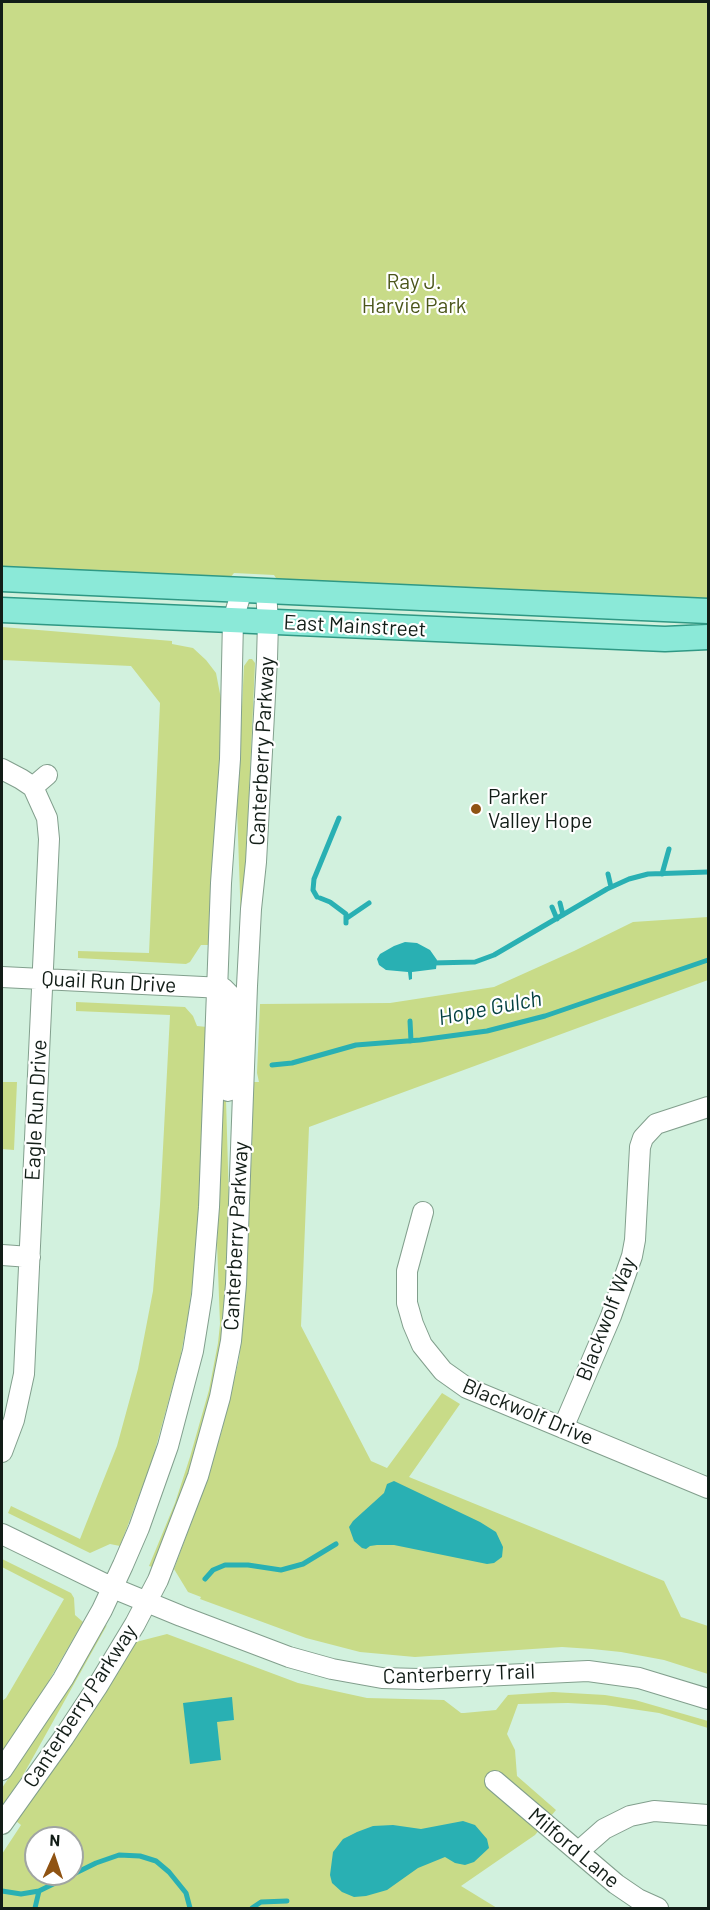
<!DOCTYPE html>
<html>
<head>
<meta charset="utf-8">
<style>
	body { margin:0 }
	#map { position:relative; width:710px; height:1910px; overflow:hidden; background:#d2f1de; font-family:Barlow,sans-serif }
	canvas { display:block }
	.frame { position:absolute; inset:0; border:3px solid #121d17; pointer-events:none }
	.north { position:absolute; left:24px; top:1826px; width:60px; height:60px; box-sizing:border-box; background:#fff; border:2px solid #a0a5a2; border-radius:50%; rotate:3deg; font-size:16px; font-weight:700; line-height:24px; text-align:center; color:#121d17 }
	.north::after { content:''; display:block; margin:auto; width:21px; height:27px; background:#8f5313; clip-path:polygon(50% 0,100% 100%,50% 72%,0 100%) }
</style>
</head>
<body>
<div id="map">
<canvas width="710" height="1910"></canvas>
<div class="frame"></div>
<div class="north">N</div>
</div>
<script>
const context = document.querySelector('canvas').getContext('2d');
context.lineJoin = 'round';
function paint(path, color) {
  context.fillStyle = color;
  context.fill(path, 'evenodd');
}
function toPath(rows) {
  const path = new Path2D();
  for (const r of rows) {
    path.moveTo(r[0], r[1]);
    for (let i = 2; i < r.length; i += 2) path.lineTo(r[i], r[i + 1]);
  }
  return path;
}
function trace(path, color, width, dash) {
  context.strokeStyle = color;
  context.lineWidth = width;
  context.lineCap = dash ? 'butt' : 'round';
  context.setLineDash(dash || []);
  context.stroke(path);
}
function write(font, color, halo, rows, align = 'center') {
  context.font = font + ' Barlow,sans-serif';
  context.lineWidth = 4.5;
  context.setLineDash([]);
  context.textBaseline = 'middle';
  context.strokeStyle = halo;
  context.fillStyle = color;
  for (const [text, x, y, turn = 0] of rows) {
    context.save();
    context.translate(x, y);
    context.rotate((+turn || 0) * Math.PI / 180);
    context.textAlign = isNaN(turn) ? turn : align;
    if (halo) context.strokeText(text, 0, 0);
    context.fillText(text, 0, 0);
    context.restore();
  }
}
paint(toPath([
	[2,2,708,2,708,602,278,581,274,575,234,573,229,579,2,569],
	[2,627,172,641,172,644,193,648,206,660,216,673,222,704,211,945,201,945,190,962,186,964,78,958,78,951,149,953,160,703,131,666,2,660],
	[249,659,252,659,255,663,242,952,237,807,244,666],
	[708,917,708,980,309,1127,301,1326,371,1461,387,1468,442,1393,460,1404,409,1477,664,1581,681,1617,708,1626,708,1674,664,1660,621,1652,592,1649,562,1647,415,1657,360,1652,306,1638,200,1599,201,1597,188,1592,174,1569,199,1502,222,1430,239,1359,243,1325,252,1146,253,1082,259,1082,257,1073,260,1004,390,1003,494,987,574,951,633,922],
	[76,1002,185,1007,193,1016,197,1026,207,1027,197,1249,188,1316,180,1359,152,1461,120,1546,110,1544,90,1553,8,1513,11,1506,80,1539,117,1446,138,1369,153,1291,160,1205,170,1015,76,1011],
	[230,1021,226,1100,229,1201,224,1322,221,1347,212,1391,192,1466,155,1564,152,1567,149,1566,175,1503,190,1457,209,1390,218,1343,220,1324,217,1243,227,1022],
	[2,1082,17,1082,14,1150,2,1149],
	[2,1559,71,1593,74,1598,75,1615,83,1622,47,1684,2,1753,2,1701,6,1698,64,1599,2,1567],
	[107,1625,22,1777,2,1807,2,1788,53,1711,103,1628],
	[167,1634,298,1683,367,1698,444,1700,461,1713,464,1713,496,1710,508,1695,553,1692,605,1695,635,1700,708,1721,708,1728,659,1713,605,1705,568,1703,518,1704,507,1734,515,1750,517,1776,556,1810,535,1835,461,1886,497,1908,2,1908,2,1854,21,1825,16,1821,67,1749,136,1642],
	[36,1838,72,1838,72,1874,36,1874]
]), '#c8db88');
paint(toPath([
	[405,942,417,943,430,950,437,960,436,969,412,972,412,979,409,980,408,972,386,970,379,965,377,959,380,954,394,946],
	[394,1481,480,1522,496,1532,503,1547,502,1557,494,1563,487,1564,394,1545,377,1545,370,1546,366,1549,362,1548,354,1541,349,1527,353,1521,384,1493,387,1484],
	[232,1697,234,1720,217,1722,221,1760,190,1764,183,1703],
	[463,1821,475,1825,487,1839,489,1848,474,1862,465,1865,455,1863,445,1857,418,1868,387,1890,366,1896,354,1897,342,1892,332,1883,330,1875,333,1852,343,1839,357,1832,373,1826,393,1825,421,1829]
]), '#29b0b3');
trace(toPath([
	[608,874,611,887],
	[662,874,669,849],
	[317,897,313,890,314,879,339,818],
	[320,898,330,902,346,914,346,923],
	[560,903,563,915],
	[552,907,557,919],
	[347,918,369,903],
	[432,963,475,962,494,955,607,889,629,879,648,874,708,872],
	[410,1021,411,1041],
	[272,1065,292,1063,356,1045,420,1040,487,1031,545,1016,708,960],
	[205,1579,213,1570,225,1565,248,1565,281,1570,303,1564,336,1544],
	[2,1891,21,1894,39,1891,96,1863,119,1855,140,1856,156,1861,169,1872,186,1893,190,1908],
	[35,1908,39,1891],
	[252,1908,261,1902,287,1901]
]), '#29b0b3', 5);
const minor = toPath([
	[2,769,21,779,33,787,47,818,49,839,24,1374,14,1420,2,1452],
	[33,787,47,775],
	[2,977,223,988,230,995,231,1000,228,1091],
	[423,1212,407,1271,407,1303,413,1324,422,1345,443,1371,467,1388,708,1488],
	[2,1255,30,1257],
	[563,1428,611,1316,632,1256,635,1240,640,1147,643,1138,656,1124,708,1107],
	[2,1534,113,1588,181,1616,289,1657,332,1669,382,1678,419,1679,588,1671,639,1678,708,1699],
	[2,1770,63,1679,102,1610,123,1565,139,1528,168,1446,193,1351,202,1295,209,1207,221,883,230,759,233,620,242,590],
	[495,1781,616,1884,638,1899,658,1908],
	[2,1824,64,1737,97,1687,135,1624,158,1580,198,1476,220,1397,231,1341,236,1284,247,986,251,909,256,862,267,659,268,622,266,591],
	[579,1851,604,1829,630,1816,654,1811,708,1815]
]);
const major = toPath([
	[2,579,708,611],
	[2,610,665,639,708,637]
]);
trace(minor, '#829f8d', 22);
trace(major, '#2f9884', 27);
trace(minor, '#fff', 20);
trace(major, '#8be9d8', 24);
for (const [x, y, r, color] of [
	[476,809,6,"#8f5313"]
]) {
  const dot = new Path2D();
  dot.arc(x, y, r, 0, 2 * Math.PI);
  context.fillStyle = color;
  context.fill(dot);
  trace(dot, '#fff', 2);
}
write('21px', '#4b561b', '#fff', [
	["Ray J.",414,282],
	["Harvie Park",414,306]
]);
write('21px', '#121d17', '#fff', [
	["East Mainstreet",355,626,3],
	["Canterberry Parkway",262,751,-87],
	["Quail Run Drive",109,982,3],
	["Eagle Run Drive",36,1110,-87],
	["Canterberry Parkway",236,1236,-87],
	["Blackwolf Way",606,1319,-69],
	["Blackwolf Drive",528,1412,23],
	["Canterberry Trail",459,1674,-2],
	["Canterberry Parkway",80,1706,-57],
	["Milford Lane",574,1848,40]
]);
write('21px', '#121d17', '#fff', [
	["Parker",488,797],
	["Valley Hope",488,821]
], 'left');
write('italic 22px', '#023f40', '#fff', [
	["Hope Gulch",490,1008,-11]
]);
</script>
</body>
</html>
